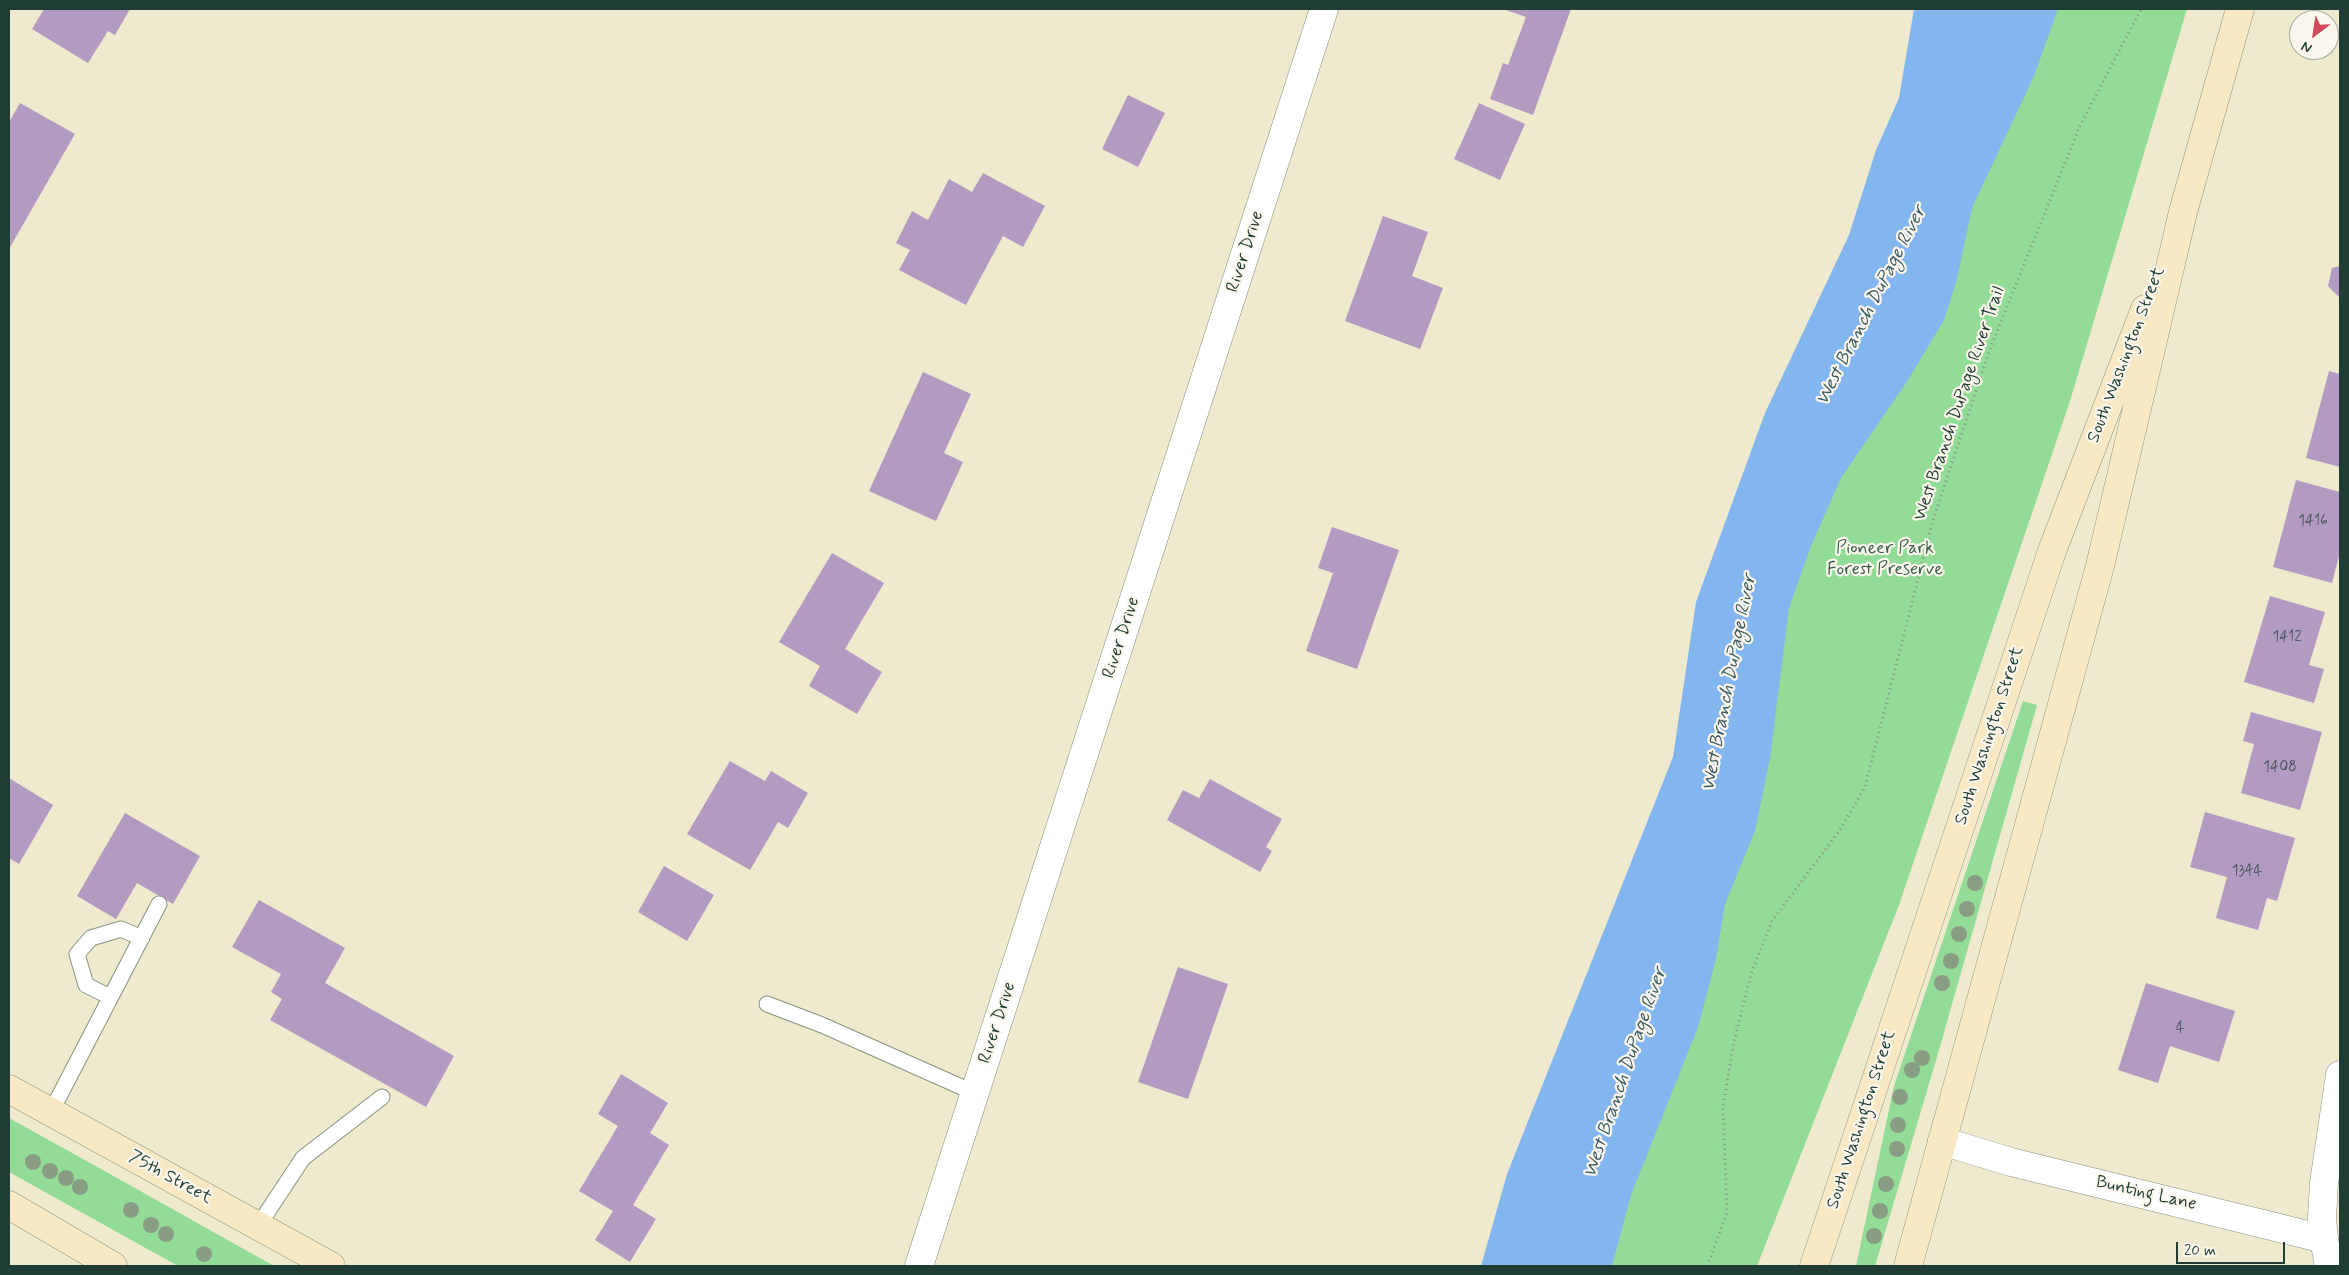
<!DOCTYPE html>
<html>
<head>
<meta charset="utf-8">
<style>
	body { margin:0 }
	#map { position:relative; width:2349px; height:1275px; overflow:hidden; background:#efe9ce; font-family:Mynerve,sans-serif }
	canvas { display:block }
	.frame { position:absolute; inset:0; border:10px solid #1f3d34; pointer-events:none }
	.north { position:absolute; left:2289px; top:10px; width:50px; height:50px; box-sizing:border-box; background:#fbf7ec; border:1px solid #a3ada2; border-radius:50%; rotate:211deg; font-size:14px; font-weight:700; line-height:20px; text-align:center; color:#1f3d34 }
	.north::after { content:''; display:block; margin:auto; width:18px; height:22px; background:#d1495b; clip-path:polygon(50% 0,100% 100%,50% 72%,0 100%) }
	.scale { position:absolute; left:2176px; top:1242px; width:109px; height:22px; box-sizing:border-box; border:2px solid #1f3d34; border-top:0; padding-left:6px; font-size:15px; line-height:18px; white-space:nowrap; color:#1f3d34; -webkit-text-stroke:4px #fbf7ec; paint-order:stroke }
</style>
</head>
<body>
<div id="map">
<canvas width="2349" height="1275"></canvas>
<div class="frame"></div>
<div class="north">N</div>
<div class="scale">20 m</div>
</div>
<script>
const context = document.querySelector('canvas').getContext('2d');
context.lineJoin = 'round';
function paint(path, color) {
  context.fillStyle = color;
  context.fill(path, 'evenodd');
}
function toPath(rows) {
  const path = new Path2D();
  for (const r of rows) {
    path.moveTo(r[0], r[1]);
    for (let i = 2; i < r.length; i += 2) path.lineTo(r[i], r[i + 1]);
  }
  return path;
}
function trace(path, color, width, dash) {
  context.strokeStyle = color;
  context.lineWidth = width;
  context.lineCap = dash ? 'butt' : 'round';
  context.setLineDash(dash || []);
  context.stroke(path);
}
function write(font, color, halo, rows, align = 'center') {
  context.font = font + ' Mynerve,sans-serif';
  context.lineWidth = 4.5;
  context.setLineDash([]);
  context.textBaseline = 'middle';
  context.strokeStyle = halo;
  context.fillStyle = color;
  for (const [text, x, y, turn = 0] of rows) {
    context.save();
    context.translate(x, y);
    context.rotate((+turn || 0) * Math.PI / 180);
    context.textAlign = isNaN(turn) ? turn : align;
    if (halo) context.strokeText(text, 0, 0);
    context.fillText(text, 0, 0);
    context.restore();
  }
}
paint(toPath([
	[2000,9,2187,9,2070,401,1899,905,1757,1266,1559,1266,1693,878],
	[2023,701,2037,705,1937,1057,1875,1266,1856,1266,1894,1086],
	[9,1118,110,1174,274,1266,178,1266,9,1172]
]), '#92dc98');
paint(toPath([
	[1914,9,2058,9,2034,76,1972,208,1957,279,1944,320,1908,380,1841,478,1811,546,1789,608,1770,758,1755,831,1725,904,1716,959,1698,1027,1631,1195,1612,1266,1481,1266,1507,1174,1673,757,1696,602,1765,413,1849,235,1876,150,1899,98]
]), '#83b5ef');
paint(toPath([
	[44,9,130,9,115,35,108,31,88,63,32,29],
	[1503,9,1571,9,1533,115,1490,99,1503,63,1508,65,1526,17],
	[1128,95,1165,113,1138,167,1102,149],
	[20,103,75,134,9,249,9,122],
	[1479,103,1525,124,1500,180,1454,159],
	[983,173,1045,206,1023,247,1003,236,966,305,899,270,910,250,896,243,912,211,928,220,949,179,972,192],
	[1383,216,1428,232,1412,276,1443,288,1420,349,1345,321],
	[2340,266,2340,298,2328,286,2332,268],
	[2329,371,2340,374,2340,467,2306,458],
	[923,372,971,394,944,453,963,462,936,521,869,491],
	[2296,480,2340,492,2340,552,2332,583,2273,567],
	[1332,527,1399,550,1357,669,1306,651,1333,573,1318,568],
	[832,553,884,583,845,649,882,672,857,714,809,686,820,666,779,642],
	[2270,596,2325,612,2309,665,2324,669,2314,703,2244,682],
	[2251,712,2322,732,2300,810,2241,793,2254,744,2243,741],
	[730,761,765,781,771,771,808,793,788,828,778,822,750,870,687,834],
	[9,778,53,805,19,864,9,858],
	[1210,779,1282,819,1266,847,1272,851,1260,872,1167,820,1183,790,1199,798],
	[2205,812,2295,838,2277,901,2267,898,2258,930,2216,918,2227,877,2190,867],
	[125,813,200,856,173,904,137,883,116,919,77,896],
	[664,866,714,895,687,941,638,912],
	[259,900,345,948,325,983,454,1056,426,1107,270,1020,282,999,271,992,281,974,232,947],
	[1178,967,1228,984,1188,1099,1138,1082],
	[2146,983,2235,1011,2219,1062,2170,1046,2158,1083,2118,1070],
	[621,1074,668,1103,650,1133,669,1145,633,1205,656,1219,630,1262,595,1240,613,1211,579,1191,618,1126,598,1114]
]), '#b39ac1');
const lane = toPath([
	[110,997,86,985,77,954,91,938,121,929,142,938],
	[767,1004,822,1025,975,1093],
	[51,1112,159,904],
	[258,1226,303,1158,382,1097]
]);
const street = toPath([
	[1942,1141,2011,1162,2324,1239,2329,1266],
	[2324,1239,2322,1218,2324,1183,2340,1075],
	[919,1266,1324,9]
]);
const secondary = toPath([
	[9,1089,331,1266],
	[9,1205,113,1266],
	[1814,1266,2052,551,2145,309],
	[1908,1266,2100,566,2183,212,2240,9]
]);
trace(lane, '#879381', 17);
trace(street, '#879381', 29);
trace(secondary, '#879381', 29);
trace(toPath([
	[1707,1266,1727,1213,1723,1107,1734,1041,1752,971,1772,921,1840,830,1865,787,1933,520,1990,349,2079,128,2141,9]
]), '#879381', 3, [1, 4]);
trace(lane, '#fff', 15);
trace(street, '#fff', 28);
trace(secondary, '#f8e8c3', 28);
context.fillStyle = '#899c84';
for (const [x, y] of [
	[1975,883],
	[1967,909],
	[1959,934],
	[1951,961],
	[1942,983],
	[1922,1058],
	[1912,1070],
	[1900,1097],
	[1898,1125],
	[1897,1149],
	[33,1162],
	[50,1171],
	[66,1178],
	[1886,1184],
	[80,1187],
	[131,1210],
	[1880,1211],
	[151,1225],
	[166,1234],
	[1874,1236],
	[204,1254]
]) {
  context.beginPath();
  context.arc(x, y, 8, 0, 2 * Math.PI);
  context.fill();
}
write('15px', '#445457', null, [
	["1416",2313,522],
	["1412",2287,638],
	["1408",2280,768],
	["1344",2247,872],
	["4",2180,1029]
]);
write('18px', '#1f3d34', '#fbf7ec', [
	["River Drive",1246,252,-72],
	["South Washington Street",2127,355,-69],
	["West Branch DuPage River Trail",1960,404,-71],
	["River Drive",1122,638,-72],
	["South Washington Street",1990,736,-72],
	["River Drive",998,1023,-72],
	["South Washington Street",1862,1120,-72],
	["75th Street",170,1178,29],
	["Bunting Lane",2146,1194,13]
]);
write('18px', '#365d48', '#fbf7ec', [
	["Pioneer Park",1885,549],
	["Forest Preserve",1885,570]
]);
write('italic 19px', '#385b63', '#fbf7ec', [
	["West Branch DuPage River",1872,306,-63],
	["West Branch DuPage River",1730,683,-79],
	["West Branch DuPage River",1626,1073,-71]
]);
</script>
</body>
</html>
